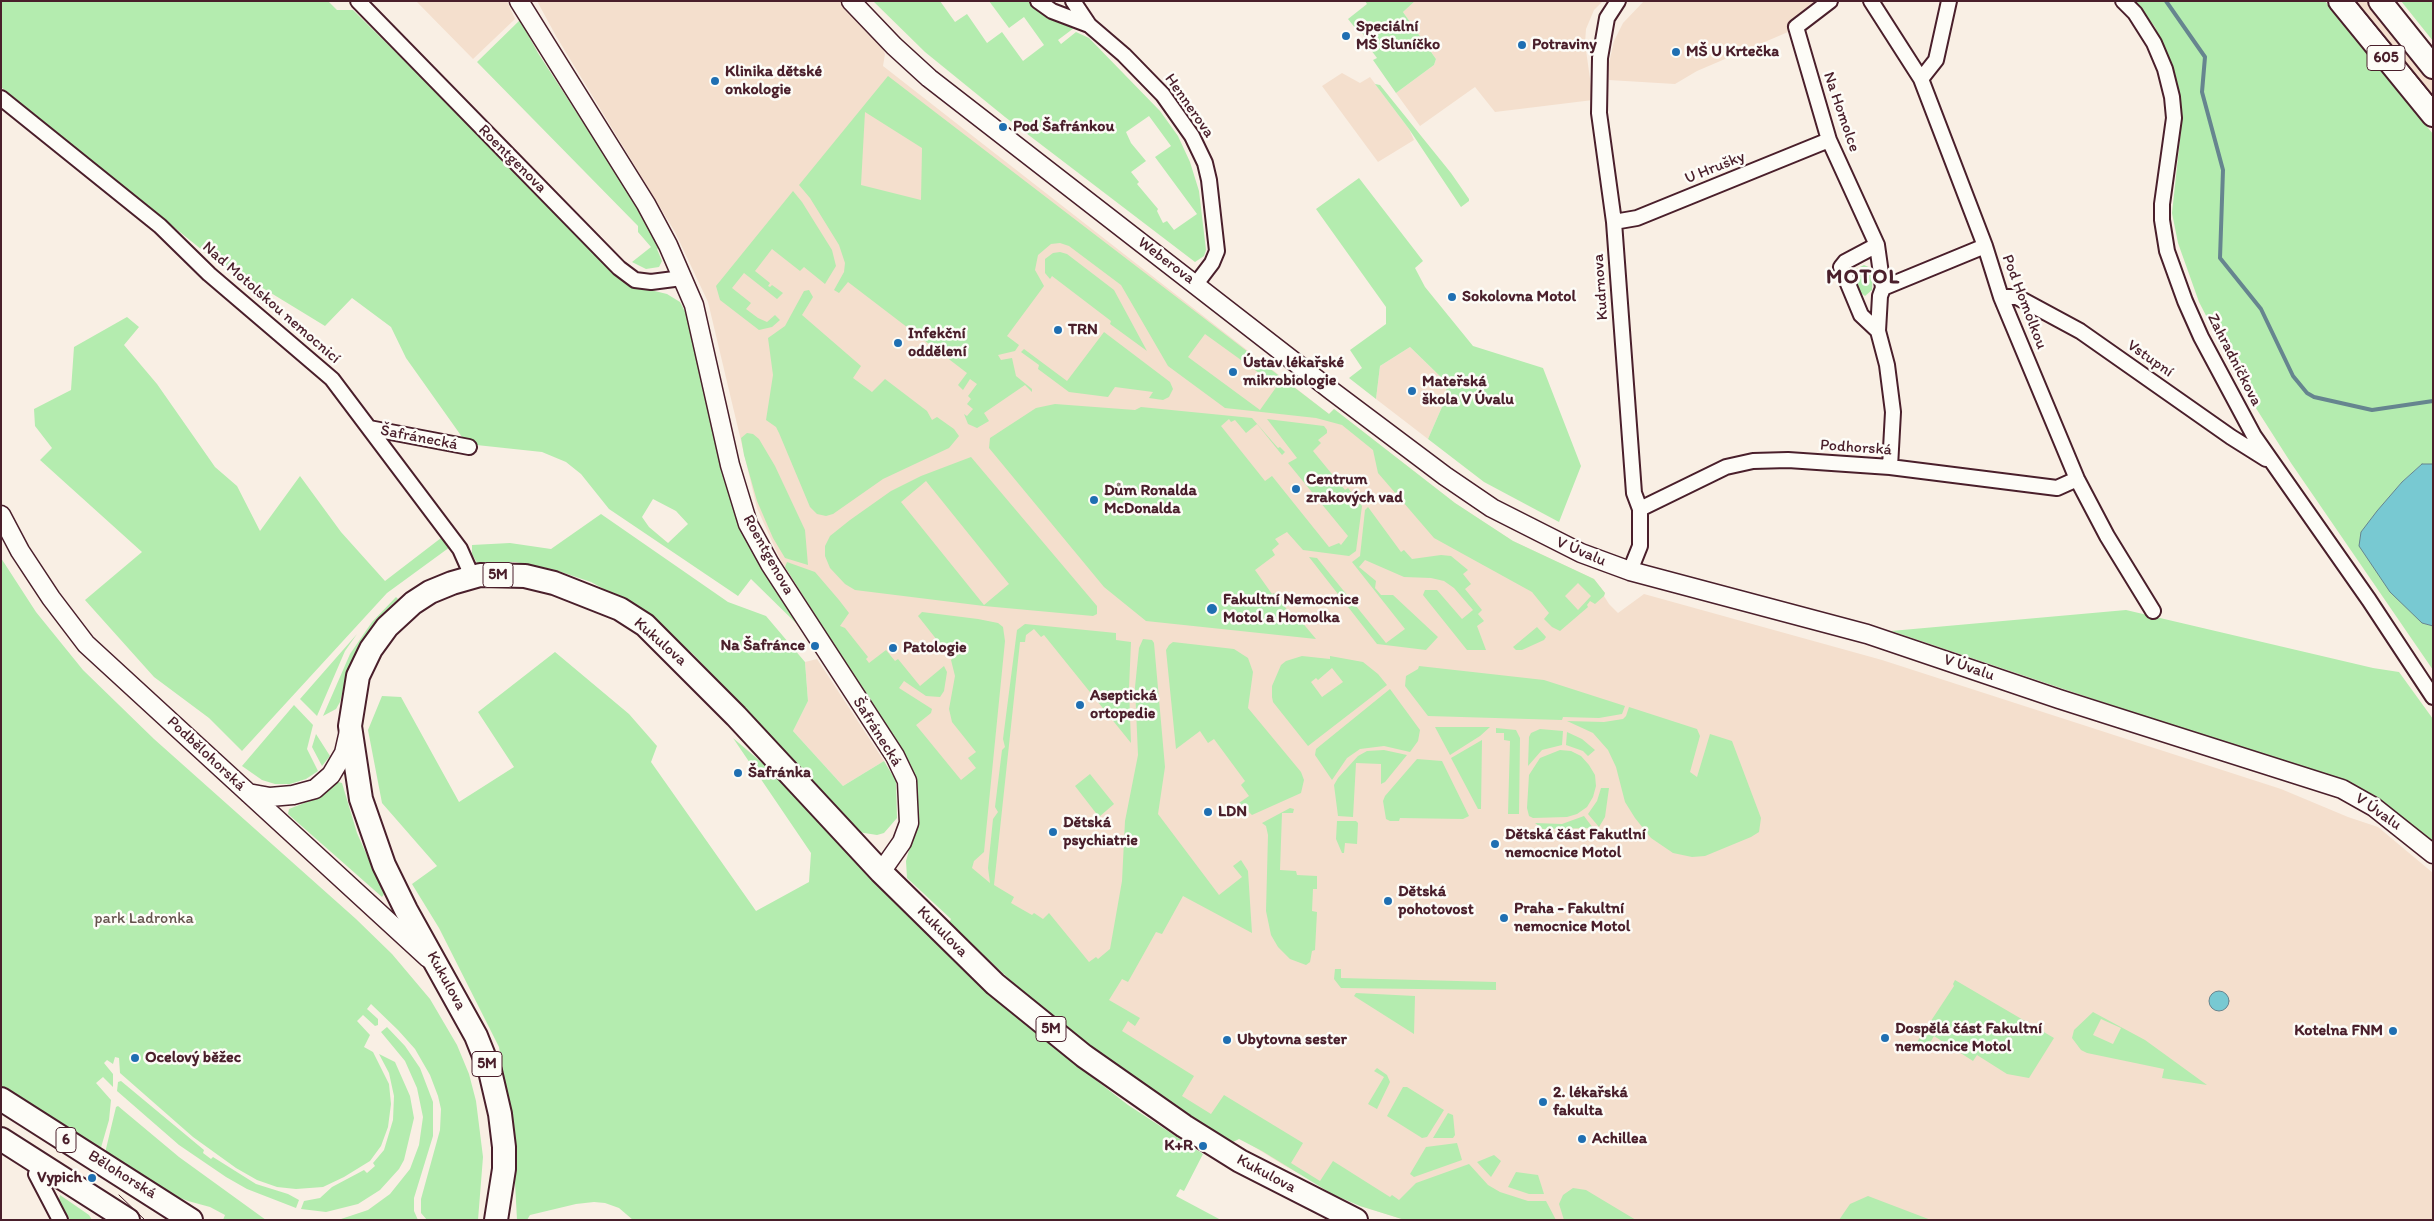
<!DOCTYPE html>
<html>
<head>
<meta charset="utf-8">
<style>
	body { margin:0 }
	#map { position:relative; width:2434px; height:1221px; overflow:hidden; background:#f9efe4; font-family:Itim,sans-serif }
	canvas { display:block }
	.frame { position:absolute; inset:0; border:2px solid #4a1f2b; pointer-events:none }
</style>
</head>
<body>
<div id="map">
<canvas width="2434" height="1221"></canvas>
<div class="frame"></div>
</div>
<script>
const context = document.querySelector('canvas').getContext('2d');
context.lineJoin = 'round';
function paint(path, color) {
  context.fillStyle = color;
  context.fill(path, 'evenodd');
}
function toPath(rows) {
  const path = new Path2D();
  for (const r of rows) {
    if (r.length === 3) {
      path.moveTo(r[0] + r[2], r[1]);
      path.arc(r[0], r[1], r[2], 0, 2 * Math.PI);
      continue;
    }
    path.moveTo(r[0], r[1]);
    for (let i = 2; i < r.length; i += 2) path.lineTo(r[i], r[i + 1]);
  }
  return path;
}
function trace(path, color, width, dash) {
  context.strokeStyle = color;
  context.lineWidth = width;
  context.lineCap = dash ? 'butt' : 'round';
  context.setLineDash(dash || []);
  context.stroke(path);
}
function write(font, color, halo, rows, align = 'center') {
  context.font = font + ' Itim,sans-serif';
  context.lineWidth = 5;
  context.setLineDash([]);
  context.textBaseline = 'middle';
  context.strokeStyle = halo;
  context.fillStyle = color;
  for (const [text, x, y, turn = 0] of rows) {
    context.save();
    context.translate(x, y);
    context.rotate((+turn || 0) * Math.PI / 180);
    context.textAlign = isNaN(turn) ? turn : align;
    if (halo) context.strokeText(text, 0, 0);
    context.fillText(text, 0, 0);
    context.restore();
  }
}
paint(toPath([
	[416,1,507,1,515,19,473,59],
	[537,1,843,1,883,49,885,54,883,66,1329,414,1334,409,1455,503,1513,541,1594,579,1605,593,1604,596,1609,604,1618,613,1644,594,1882,660,2281,789,2348,817,2378,827,2433,873,2433,1220,1405,1220,1360,1206,1285,1166,1177,1099,1096,1029,916,826,907,760,780,559,757,508,708,302,675,232,556,36],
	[1415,1,1603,1,1594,10,1586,29,1585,43,1593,100,1495,112,1475,87,1420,126,1396,93,1434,65,1436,59,1403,12],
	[1644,1,1813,1,1815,5,1787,27,1788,32,1697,71,1675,84,1609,80,1609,63,1614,41,1623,23],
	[2351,1,2370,1,2433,80,2433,102],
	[1342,73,1360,83,1370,77,1409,129,1414,140,1378,162,1322,86],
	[1410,347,1447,383,1445,400,1428,439,1376,399,1380,366],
	[817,659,884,761,843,786,793,731,808,701,805,662]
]), '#f4dfcd');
paint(toPath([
	[1,1,328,1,337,10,353,10,538,193,638,287,667,294,680,302,690,321,724,474,737,517,801,628,751,579,738,596,609,509,581,474,566,462,542,452,467,444,406,358,391,327,352,298,325,326,207,254,1,87],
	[653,499,676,511,688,524,668,543,649,527,642,517],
	[873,1,940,1,955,22,967,14,987,43,1002,32,1023,61,1044,45,1024,17,1009,28,989,1,1030,1,1039,10,1074,28,1058,40,1061,44,1076,32,1089,38,1160,111,1178,136,1190,162,1199,191,1206,250,1204,256,1195,262,1005,117,925,52],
	[1149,116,1171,146,1155,157,1197,214,1174,230,1167,221,1163,223,1157,211,1158,209,1137,184,1139,182,1131,172,1146,161,1131,143,1126,132],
	[1365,1,1415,1,1403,12,1436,59,1434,65,1396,93,1373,60,1377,58,1365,42,1367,40,1362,33,1360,34,1348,19,1367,4],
	[2135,1,2325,1,2433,134,2433,464,2422,464,2402,482,2362,532,2422,623,2433,626,2433,670,2291,463,2245,391,2199,302,2178,243,2172,213,2181,130,2175,73,2155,27],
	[2401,1,2433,1,2433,41],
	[520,20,538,53,645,218,660,247,657,249,662,261,659,267,646,269,632,262,651,247,638,232,638,226,477,62],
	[888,76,1329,414,1334,409,1455,503,1513,541,1594,579,1605,593,1604,596,1595,604,1590,601,1587,605,1588,607,1560,631,1552,627,1544,619,1549,613,1532,592,1434,538,1378,473,1373,450,1342,425,1316,418,1225,408,1168,366,1121,285,1069,246,1060,243,1051,244,1038,255,1035,270,1044,286,1007,336,1019,345,1015,351,998,355,1001,360,1012,358,1016,376,1032,389,1032,392,1025,385,984,413,989,421,977,428,968,424,964,414,967,416,973,409,967,404,971,399,968,396,977,384,970,379,963,390,958,385,967,373,848,282,839,293,834,290,844,272,845,263,839,245,810,198,799,185],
	[865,112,922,148,921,200,861,185],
	[1205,334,1277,386,1260,410,1188,357],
	[1578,583,1591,596,1578,610,1565,596],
	[1375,84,1380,85,1451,173,1469,199,1469,201,1461,207,1409,129],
	[1359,178,1423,261,1415,268,1425,287,1473,346,1543,368,1581,466,1559,522,1484,482,1428,439,1445,400,1447,383,1410,347,1380,366,1376,399,1349,378,1362,368,1350,350,1386,324,1386,307,1316,209],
	[793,191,802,202,832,250,836,266,825,284,804,267,800,271,772,249,755,271,770,283,768,286,770,287,772,285,783,293,777,299,744,273,732,288,751,303,746,309,758,318,767,322,775,315,780,320,772,327,759,330,720,300,716,286],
	[1060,252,1067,254,1114,290,1147,351,1110,324,1111,321,1052,276,1050,279,1045,273,1045,259,1053,253],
	[1864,265,1871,268,1873,272,1872,290,1865,296,1857,290,1852,277,1856,269],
	[809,290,813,297,802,315,861,366,853,378,872,392,885,379,927,411,932,420,937,417,954,429,959,436,949,448,883,479,833,514,826,516,817,514,810,507,779,433,776,427,766,420,773,375,768,338,785,326,804,291],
	[127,317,139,327,124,345,157,384,215,467,237,486,260,531,300,476,341,532,385,581,441,538,450,547,387,593,242,751,209,718,154,677,85,600,142,552,40,460,52,448,35,426,34,409,71,390,74,347],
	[1104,332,1170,382,1173,389,1169,397,1163,400,1149,398,1153,392,1115,387,1108,397,1069,392,1038,369,1039,365,1021,352,1024,349,1067,381],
	[1055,404,1135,410,1141,407,1252,418,1278,448,1280,447,1285,452,1282,455,1257,424,1246,433,1235,420,1231,422,1229,419,1221,426,1265,481,1272,476,1329,547,1339,543,1341,545,1348,536,1288,463,1297,458,1267,419,1324,426,1327,430,1327,433,1318,440,1321,443,1313,451,1345,490,1348,488,1362,506,1356,551,1349,556,1303,550,1287,532,1275,539,1279,544,1272,550,1275,555,1255,570,1272,594,1274,593,1296,621,1300,619,1298,621,1301,621,1316,639,1146,621,1104,587,989,448,990,438,1036,408],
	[747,433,753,434,759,439,775,466,805,530,808,565,785,558,773,538,757,501,744,455,741,438],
	[971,457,1097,606,1097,614,1093,616,984,606,855,590,845,584,830,568,825,556,825,546,830,536,850,520,891,491,921,476],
	[926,481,1009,584,984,605,901,502],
	[1368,507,1401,552,1404,550,1412,559,1441,555,1451,556,1468,570,1463,574,1471,584,1465,589,1482,610,1478,614,1484,621,1477,626,1486,650,1467,650,1423,595,1425,590,1437,590,1462,619,1473,610,1454,588,1444,581,1431,578,1404,577,1365,560,1359,567,1376,581,1375,588,1381,595,1393,595,1438,637,1426,650,1377,644,1309,557,1317,558,1386,643,1405,629,1352,562,1360,556,1365,510],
	[601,514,728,602,766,616,805,662,808,701,793,731,843,786,884,761,896,781,897,818,884,833,877,835,858,832,693,654,640,609,591,582,552,569,515,562,477,563,472,554,472,545,510,543,551,549],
	[1,558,36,612,83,670,154,739,356,919,392,954,430,999,457,1045,469,1074,476,1101,483,1157,478,1220,427,1220,421,1213,421,1199,440,1130,441,1109,438,1096,430,1075,415,1049,398,1030,371,1004,367,1009,378,1019,378,1025,375,1026,363,1015,357,1021,370,1035,364,1047,373,1052,389,1084,391,1104,388,1127,381,1146,370,1161,344,1177,323,1187,296,1189,277,1187,257,1180,236,1168,193,1137,120,1073,119,1058,115,1057,113,1064,107,1060,104,1063,113,1074,113,1087,103,1077,96,1083,111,1100,109,1120,100,1151,1,1087],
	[787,562,815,572,839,600,849,613,840,626,845,628,868,657,866,659,869,663,886,650,895,661,898,659,920,686,944,666,947,672,944,691,940,697,926,696,904,681,899,688,932,709,931,713,916,725,961,780,976,768,968,758,976,752,952,722,949,709,955,676,951,660,952,659,918,616,922,612,978,619,998,623,1003,627,1005,641,984,852,974,861,972,868,990,883,988,868,993,819,998,812,995,807,1002,750,1005,747,1003,739,1017,630,1025,624,1116,633,1116,640,1131,642,1129,688,1131,743,1044,635,1041,637,1034,629,1026,635,1025,642,1020,642,994,885,1014,897,1011,903,1032,915,1034,913,1043,919,1049,913,1089,962,1096,957,1098,959,1110,949,1122,881,1125,821,1138,755,1135,687,1139,648,1143,639,1152,640,1154,643,1165,767,1158,814,1219,895,1242,877,1233,866,1241,860,1248,871,1252,933,1183,896,1162,934,1156,932,1128,982,1122,979,1109,1000,1140,1018,1135,1026,1128,1021,1122,1031,1194,1076,1182,1096,1211,1114,1224,1095,1303,1143,1291,1163,1320,1181,1333,1161,1390,1197,1392,1195,1399,1200,1416,1183,1469,1164,1488,1185,1500,1192,1528,1201,1546,1201,1556,1220,1405,1220,1360,1206,1332,1194,1262,1151,1239,1139,1233,1142,1226,1140,1209,1129,1129,1076,1070,1032,1022,991,949,923,951,919,907,878,906,861,916,826,904,756,785,567],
	[396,597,398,599,376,620,359,645,348,669,340,702,336,709,323,716,350,654,372,622],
	[2126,610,2373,668,2399,672,2433,719,2433,845,2349,785,1891,631],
	[1537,627,1546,637,1544,640,1522,650,1516,650,1513,647],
	[357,634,345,651,317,716,300,699],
	[1173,642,1234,649,1248,658,1253,672,1248,708,1301,772,1304,780,1301,793,1252,815,1239,803,1249,796,1241,785,1245,781,1214,739,1208,743,1200,731,1176,749,1166,650,1169,645],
	[555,652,629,714,657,746,651,762,756,911,809,882,811,853,733,738,767,767,822,826,992,997,1047,1042,1128,1105,1203,1154,1184,1191,1180,1189,1176,1196,1221,1220,633,1220,619,1208,605,1203,594,1202,576,1204,530,1215,527,1220,517,1220,512,1126,499,1047,439,928,412,884,437,866,382,803,368,730,382,696,401,697,459,802,514,767,478,712],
	[1302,656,1330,659,1330,656,1363,662,1378,674,1387,685,1308,746,1273,702,1272,697,1272,686,1281,665,1286,661],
	[1332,668,1343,682,1322,697,1311,682,1316,678,1318,680],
	[1419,666,1544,680,1625,706,1622,714,1599,718,1563,717,1562,720,1428,716,1405,686,1406,676,1418,669],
	[1390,689,1420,730,1418,741,1410,752,1384,746,1360,749,1347,758,1332,780,1315,755,1316,749],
	[294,705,313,725,307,749,318,771,306,779,290,784,275,784,262,780,242,766],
	[1629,707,1697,729,1700,736,1690,772,1697,777,1710,734,1732,741,1761,818,1759,832,1751,837,1705,856,1692,857,1673,853,1651,838,1635,818,1625,802,1616,767,1608,750,1593,733,1567,721,1604,722,1623,719,1626,716],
	[1435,727,1490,727,1480,736,1450,755],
	[1496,728,1516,730,1520,738,1519,814,1508,814,1510,741,1504,740,1504,733,1496,733],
	[1540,729,1563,731,1562,745,1542,750,1528,766,1529,737,1531,733],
	[1567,732,1582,739,1595,750,1588,756,1583,751,1566,745],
	[316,734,330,756,322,766,312,747],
	[1482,740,1481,809,1478,809,1451,758],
	[1384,750,1407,755,1385,782,1381,784,1381,764,1356,763,1353,817,1338,816,1334,785,1338,778,1358,756,1367,751],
	[1560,750,1571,751,1581,756,1589,765,1595,775,1596,786,1593,797,1587,807,1577,814,1567,817,1533,818,1529,816,1527,808,1529,775,1540,758],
	[1417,759,1442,761,1469,816,1463,819,1400,818,1399,821,1390,821,1386,819,1383,801,1385,796],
	[1090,774,1114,804,1099,817,1075,786],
	[338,782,342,783,357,833,384,894,382,897,288,814,289,809,317,798],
	[1601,788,1609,788,1605,817,1599,827,1588,814,1597,801],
	[1290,808,1294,809,1293,813,1282,813,1280,870,1296,871,1297,875,1317,876,1317,889,1313,889,1312,911,1317,912,1315,950,1312,951,1310,962,1306,965,1290,959,1278,947,1271,935,1266,911,1268,835,1266,826,1262,823],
	[1584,816,1593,828,1543,829,1535,823,1562,824],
	[1337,821,1356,821,1358,823,1357,844,1345,843,1344,853,1342,853,1336,839],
	[1335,969,1341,969,1341,978,1496,982,1496,990,1341,988,1334,979],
	[1955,980,2054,1038,2029,1078,2007,1074,1977,1055,1973,1061,1934,1036,1927,1048,1917,1042,1954,986,1953,984],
	[1356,993,1415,996,1414,1034,1354,996],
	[2093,1012,2145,1040,2207,1085,2162,1078,2164,1069,2087,1053,2081,1050,2072,1038,2074,1030],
	[2101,1019,2121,1028,2113,1044,2093,1035],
	[387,1027,405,1046,420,1068,433,1102,433,1136,414,1198,414,1211,418,1220,338,1220,368,1210,390,1194,410,1169,419,1145,423,1117,417,1088,405,1061,381,1032],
	[379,1054,395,1062,410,1096,414,1118,404,1160,399,1169,380,1190,358,1204,326,1212,301,1209,304,1201,320,1198,332,1187,364,1170,367,1173,375,1166,373,1163,384,1150,393,1120,394,1096,389,1073],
	[1377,1068,1387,1075,1390,1082,1377,1109,1368,1104,1384,1077,1374,1071],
	[121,1081,204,1150,203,1153,211,1159,213,1157,256,1184,288,1194,299,1200,296,1208,247,1189,226,1177,179,1145,117,1091,118,1082],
	[1403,1087,1407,1087,1444,1110,1427,1137,1422,1138,1387,1116],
	[118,1106,179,1157,266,1220,223,1220,225,1215,210,1207,188,1201,160,1190,105,1153,116,1107],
	[1448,1113,1453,1115,1455,1135,1453,1138,1433,1138],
	[1457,1143,1462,1160,1414,1177,1410,1174,1426,1147],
	[1494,1155,1501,1161,1491,1177,1477,1162],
	[1516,1172,1538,1175,1544,1194,1529,1194,1508,1187],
	[1573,1188,1586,1190,1636,1220,1564,1220,1559,1204,1563,1195],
	[60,1195,89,1215,92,1220,70,1220,59,1200],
	[1868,1196,1931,1220,1839,1220,1850,1204]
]), '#b4ecaf');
const water = toPath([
	[2422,464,2433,464,2433,626,2422,623,2390,592,2359,546,2361,532,2377,511,2402,482,2422,464],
	[2219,1001,10]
]);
paint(water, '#78c9d2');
trace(water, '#66858f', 1);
trace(toPath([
	[2166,1,2205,57,2202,92,2223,170,2220,258,2261,309,2293,376,2307,393,2314,397,2372,410,2433,401]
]), '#66858f', 4);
const minor = toPath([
	[358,1,619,268,635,280,651,282,682,278],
	[1038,1,1052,11,1089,25],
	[1073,1,1089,25,1124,55,1163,95,1192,136,1205,163,1209,180,1217,251,1212,263,1196,284],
	[1618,1,1607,18,1600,58,1599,113,1614,222,1634,493,1640,509,1640,546,1630,571],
	[1830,1,1796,27,1829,140,1877,245],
	[1871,1,1921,79,1985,246,2001,297,2077,479,2107,536,2153,611],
	[2123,1,2135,13,2154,43,2165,69,2172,97,2174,118,2162,204,2162,220,2167,251,2185,301,2201,337,2254,436,2369,600,2433,697],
	[1921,79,1936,60,1949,1],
	[1,98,160,226,209,274,332,379,460,549,472,576],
	[1614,222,1637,218,1829,140],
	[1877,245,1883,288,1880,296,1878,331,1861,315,1841,267,1845,262,1877,245],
	[1883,288,1985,246],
	[2001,297,2017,297,2080,331,2231,437,2266,459],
	[1878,331,1887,365,1893,412,1890,467],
	[369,428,469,447],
	[1640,509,1726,467,1753,461,1788,460,1890,467,2057,488,2077,479],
	[42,1165,36,1174,60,1220]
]);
const tertiary = toPath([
	[519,1,646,204,668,245,694,305,730,465,748,524,770,564,895,756,907,781,909,823,902,842,881,872],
	[851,1,894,46,929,78,1332,391,1445,476,1492,508,1581,553,1630,571,1867,634,2059,699,2342,789,2374,807,2433,854],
	[1,515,20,551,51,598,86,644,428,958],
	[248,793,270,797,293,795,315,789,331,775,344,753,349,731]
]);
const primary = toPath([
	[2340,1,2433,115],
	[2380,1,2433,67],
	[1,1099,191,1220],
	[1,1139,128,1220],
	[496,1220,504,1169,504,1147,500,1114,490,1071,476,1036,406,910,384,865,361,799,350,726,358,676,371,649,387,627,413,603,430,592,452,583,480,575,525,576,554,583,620,609,645,625,736,716,881,872,995,984,1084,1056,1184,1126,1240,1161,1356,1220]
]);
trace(minor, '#4a1f2b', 18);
trace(tertiary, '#4a1f2b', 21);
trace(primary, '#4a1f2b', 26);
trace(minor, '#fdfcf7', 14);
trace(tertiary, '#fdfcf7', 18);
trace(primary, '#fdfcf7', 22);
trace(toPath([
	[2355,1,2433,97],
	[119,1195,145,1220]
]), '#4a1f2b', 1);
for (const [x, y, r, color] of [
	[1346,36,5,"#1f6fb2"],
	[1522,45,5,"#1f6fb2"],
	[1676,52,5,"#1f6fb2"],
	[715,81,5,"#1f6fb2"],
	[1003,127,5,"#1f6fb2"],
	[1452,297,5,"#1f6fb2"],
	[1058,330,5,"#1f6fb2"],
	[898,343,5,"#1f6fb2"],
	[1233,372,5,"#1f6fb2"],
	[1412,391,5,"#1f6fb2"],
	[1296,489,5,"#1f6fb2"],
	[1094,500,5,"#1f6fb2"],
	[1212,609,6,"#1f6fb2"],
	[815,646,5,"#1f6fb2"],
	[893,648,5,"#1f6fb2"],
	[1080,705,5,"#1f6fb2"],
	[738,773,5,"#1f6fb2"],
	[1208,812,5,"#1f6fb2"],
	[1053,832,5,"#1f6fb2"],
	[1495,844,5,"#1f6fb2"],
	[1388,901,5,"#1f6fb2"],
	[1504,918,5,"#1f6fb2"],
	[2393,1031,5,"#1f6fb2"],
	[1885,1038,5,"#1f6fb2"],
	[1227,1040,5,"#1f6fb2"],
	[135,1058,5,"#1f6fb2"],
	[1543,1102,5,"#1f6fb2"],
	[1582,1139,5,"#1f6fb2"],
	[1203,1146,5,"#1f6fb2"],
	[92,1178,5,"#1f6fb2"]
]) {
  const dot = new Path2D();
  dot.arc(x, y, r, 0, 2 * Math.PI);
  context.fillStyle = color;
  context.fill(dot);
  trace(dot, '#fdfcf7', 2);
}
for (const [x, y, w] of [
	[2386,58,38],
	[498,575,30],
	[1051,1029,30],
	[487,1064,30],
	[66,1140,20]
]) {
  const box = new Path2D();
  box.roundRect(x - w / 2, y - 12.5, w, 25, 4);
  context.fillStyle = '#fdfcf7';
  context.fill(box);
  trace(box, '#4a1f2b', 1);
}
write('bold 15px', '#4a1f2b', null, [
	["605",2386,58],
	["5M",498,575],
	["5M",1051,1029],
	["5M",487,1064],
	["6",66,1140]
]);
write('bold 16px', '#4a1f2b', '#fdfcf7', [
	["Speciální",1356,27],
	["MŠ Sluníčko",1356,45],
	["Potraviny",1532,45],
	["MŠ U Krtečka",1686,52],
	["Klinika dětské",725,72],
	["onkologie",725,90],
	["Pod Šafránkou",1013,127],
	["Sokolovna Motol",1462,297],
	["TRN",1068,330],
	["Infekční",908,334],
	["oddělení",908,352],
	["Ústav lékařské",1243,363],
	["mikrobiologie",1243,381],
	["Mateřská",1422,382],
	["škola V Úvalu",1422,400],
	["Centrum",1306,480],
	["zrakových vad",1306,498],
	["Dům Ronalda",1104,491],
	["McDonalda",1104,509],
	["Fakultní Nemocnice",1223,600],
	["Motol a Homolka",1223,618],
	["Na Šafránce",805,646,"right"],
	["Patologie",903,648],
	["Aseptická",1090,696],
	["ortopedie",1090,714],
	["Šafránka",748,773],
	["LDN",1218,812],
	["Dětská",1063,823],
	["psychiatrie",1063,841],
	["Dětská část Fakutlní",1505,835],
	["nemocnice Motol",1505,853],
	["Dětská",1398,892],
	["pohotovost",1398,910],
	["Praha - Fakultní",1514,909],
	["nemocnice Motol",1514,927],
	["Dospělá část Fakultní",1895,1029],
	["nemocnice Motol",1895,1047],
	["Kotelna FNM",2383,1031,"right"],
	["Ubytovna sester",1237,1040],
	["Ocelový běžec",145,1058],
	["2. lékařská",1553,1093],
	["fakulta",1553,1111],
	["Achillea",1592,1139],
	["K+R",1193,1146,"right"],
	["Vypich",82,1178,"right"]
], 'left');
write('16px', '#4a1f2b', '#fdfcf7', [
	["Hennerova",1189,106,55],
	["Na Homolce",1841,112,71],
	["Roentgenova",512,159,45],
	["U Hrušky",1715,168,-22],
	["Weberova",1166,261,37],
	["Kudrnova",1601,287,-94],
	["Pod Homolkou",2024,302,69],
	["Nad Motolskou nemocnicí",271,303,41],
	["Vstupní",2150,359,35],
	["Zahradníčkova",2234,360,63],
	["Šafránecká",419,438,11],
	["Podhorská",1856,448,4],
	["V Úvalu",1581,552,23],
	["Roentgenova",768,555,61],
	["Kukulova",660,642,41],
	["V Úvalu",1969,668,19],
	["Šafránecká",877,732,58],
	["Podbělohorská",206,754,43],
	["V Úvalu",2378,812,35],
	["Kukulova",942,932,45],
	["Kukulova",446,981,61],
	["Kukulova",1266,1174,28],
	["Bělohorská",122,1175,32]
]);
write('16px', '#64524c', '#fdfcf7', [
	["park Ladronka",144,919]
]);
context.letterSpacing = '1px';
write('bold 21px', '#4a1f2b', '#fdfcf7', [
	["MOTOL",1863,278]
]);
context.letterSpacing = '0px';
</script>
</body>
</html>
